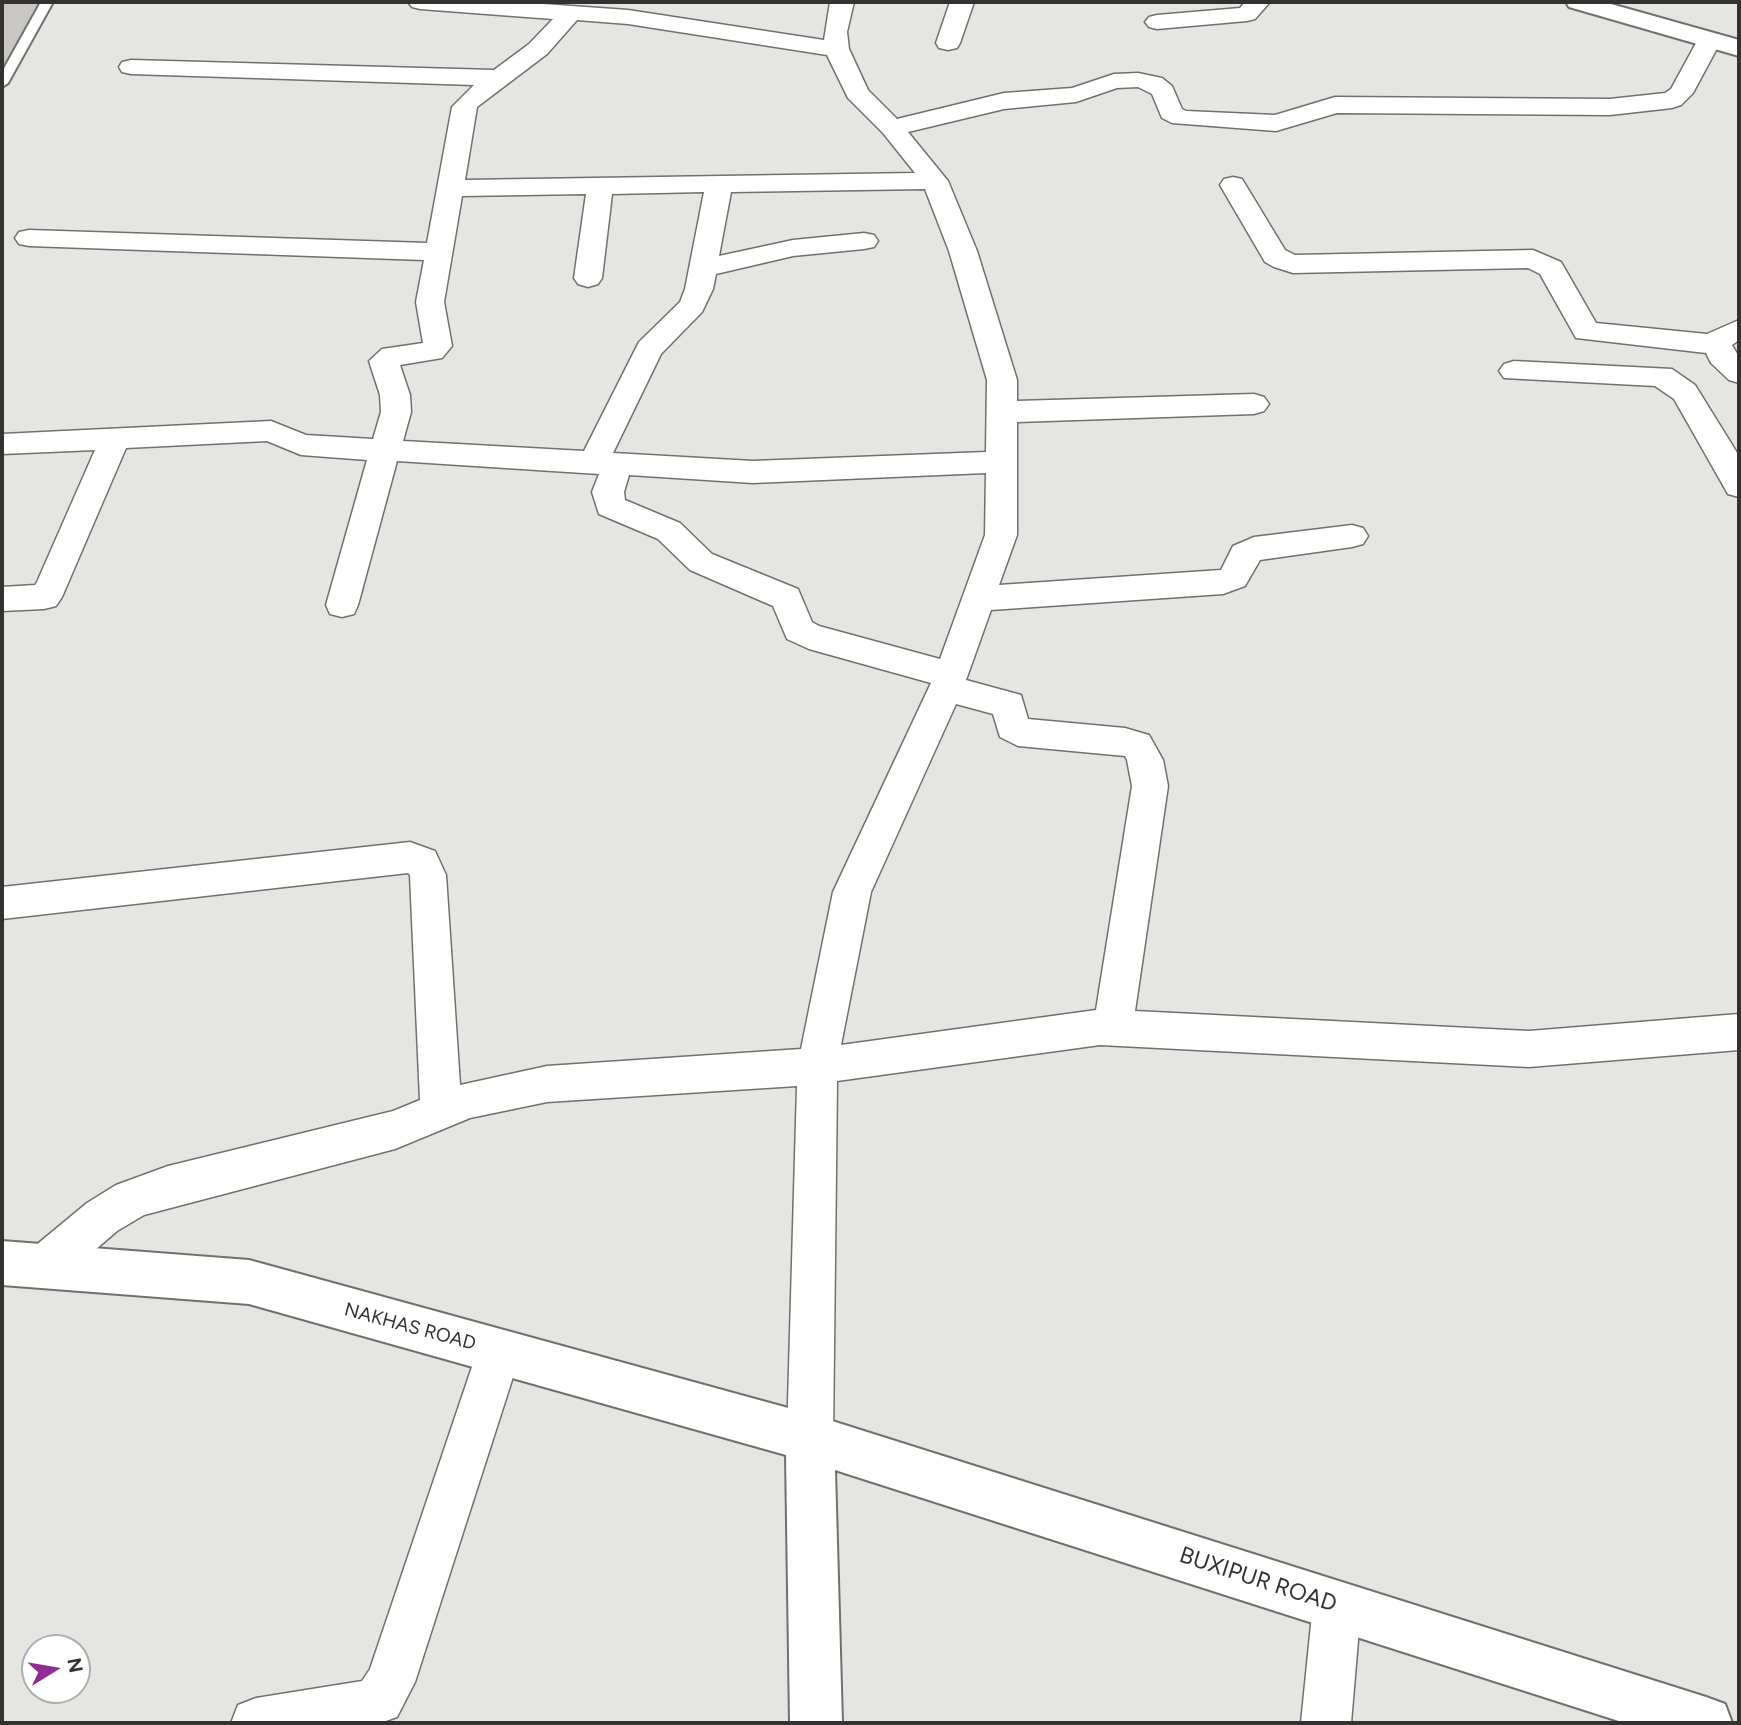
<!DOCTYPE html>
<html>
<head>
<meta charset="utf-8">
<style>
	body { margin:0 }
	#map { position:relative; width:1741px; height:1725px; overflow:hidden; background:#e5e5e1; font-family:Figtree,sans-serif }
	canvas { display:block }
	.frame { position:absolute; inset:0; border:4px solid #333231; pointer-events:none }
	.north { position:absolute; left:21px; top:1634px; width:70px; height:70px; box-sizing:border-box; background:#fff; border:2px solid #adadad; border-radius:50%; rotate:79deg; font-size:19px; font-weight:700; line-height:28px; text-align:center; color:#333231 }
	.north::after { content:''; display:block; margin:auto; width:24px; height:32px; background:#902c92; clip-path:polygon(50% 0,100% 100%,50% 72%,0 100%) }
</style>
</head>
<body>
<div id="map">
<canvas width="1741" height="1725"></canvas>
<div class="frame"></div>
<div class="north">N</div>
</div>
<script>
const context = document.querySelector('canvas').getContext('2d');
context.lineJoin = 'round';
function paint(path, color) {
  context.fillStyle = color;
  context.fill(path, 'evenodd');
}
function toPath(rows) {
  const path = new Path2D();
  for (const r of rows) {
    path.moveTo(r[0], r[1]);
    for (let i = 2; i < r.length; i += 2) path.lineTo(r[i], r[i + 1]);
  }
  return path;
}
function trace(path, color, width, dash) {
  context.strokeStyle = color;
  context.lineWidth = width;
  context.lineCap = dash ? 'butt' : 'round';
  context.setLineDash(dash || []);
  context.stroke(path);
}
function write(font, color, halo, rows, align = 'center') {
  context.font = font + ' Figtree,sans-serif';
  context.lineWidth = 5;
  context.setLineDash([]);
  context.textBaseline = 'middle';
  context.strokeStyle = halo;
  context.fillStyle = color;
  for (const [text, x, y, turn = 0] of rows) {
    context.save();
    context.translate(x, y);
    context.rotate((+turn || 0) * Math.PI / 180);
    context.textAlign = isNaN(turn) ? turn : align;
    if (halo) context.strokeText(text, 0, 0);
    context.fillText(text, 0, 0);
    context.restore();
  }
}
const building = toPath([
	[2,2,43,2,2,75,2,2]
]);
paint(building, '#c8c7c4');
trace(building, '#9c9b98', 2);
const lane = toPath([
	[41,2,53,2,8,83,2,87,2,72,41,2]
]);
const street = toPath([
	[408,2,515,2,628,10,824,40,830,2,854,2,847,32,849,49,868,90,897,119,1004,93,1072,88,1114,74,1138,73,1162,78,1172,86,1182,109,1186,111,1275,115,1335,97,1610,99,1665,93,1671,89,1701,34,1719,34,1722,39,1693,93,1681,105,1672,108,1610,115,1337,113,1276,131,1172,123,1162,118,1152,94,1138,87,1117,88,1076,102,1004,109,908,132,948,181,977,251,1017,380,1017,401,1254,394,1264,397,1269,404,1264,411,1254,414,1017,422,1017,535,999,585,1221,570,1233,546,1254,537,1352,525,1363,528,1368,536,1363,544,1352,547,1260,560,1245,586,1223,594,991,610,966,680,1021,695,1028,719,1125,728,1149,735,1163,760,1168,786,1135,1011,1529,1031,1739,1014,1739,1050,1529,1067,1100,1045,837,1081,833,1438,826,1454,810,1461,794,1454,787,1438,797,1086,547,1102,470,1118,395,1149,144,1215,117,1231,59,1281,44,1287,29,1281,23,1266,29,1251,87,1203,116,1185,168,1166,393,1111,420,1100,410,875,408,873,2,919,2,887,410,842,435,851,446,875,460,1085,547,1066,801,1049,833,892,931,683,809,649,787,639,773,606,690,570,658,539,599,514,592,492,599,474,397,461,358,605,354,614,342,617,330,614,326,605,367,460,301,455,267,441,126,448,62,597,56,606,44,609,2,611,2,587,35,585,37,582,95,450,2,454,2,434,271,421,306,435,373,439,381,412,380,395,369,361,382,349,423,343,416,302,424,260,29,246,19,244,15,238,19,232,29,230,427,243,452,107,474,85,131,74,122,72,119,67,122,62,131,60,494,70,529,44,553,19,420,9,412,7,408,2],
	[577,20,628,24,827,55,848,98,883,133,915,173,465,180,477,107,547,54,577,20],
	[925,189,949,251,987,380,986,452,753,461,613,453,661,354,702,312,713,289,716,274,793,256,864,249,874,247,878,241,874,235,864,233,793,240,719,256,731,192,925,189],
	[704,192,685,289,680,302,639,342,584,451,403,441,411,412,410,395,400,365,442,358,452,346,444,302,462,196,586,194,574,278,578,284,588,287,598,284,602,278,612,194,704,192],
	[986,473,985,535,940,659,819,626,812,622,798,589,712,554,680,523,625,500,624,492,629,475,753,483,986,473],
	[956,704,993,714,1000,737,1018,746,1125,756,1127,760,1132,786,1096,1010,841,1045,871,892,956,704],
	[950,2,974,2,960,43,957,48,948,50,939,48,936,43,950,2],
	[1245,2,1270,2,1255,19,1247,21,1157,29,1149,27,1145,22,1149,17,1157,15,1240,8,1245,2],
	[1233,177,1242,179,1285,250,1295,255,1533,250,1561,262,1596,323,1707,334,1739,320,1739,340,1732,345,1739,357,1739,383,1729,380,1711,363,1706,353,1576,338,1540,274,1528,268,1293,273,1274,267,1265,262,1220,185,1224,179,1233,177],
	[1514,361,1672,369,1695,385,1739,456,1739,497,1728,494,1674,399,1655,386,1504,378,1499,371,1504,364,1514,361],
	[499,1330,515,1336,521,1352,415,1682,397,1717,380,1723,231,1723,238,1705,256,1698,362,1681,370,1669,477,1352,483,1336,499,1330],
	[1337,1581,1354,1588,1361,1605,1351,1723,1301,1723,1313,1605,1320,1588,1337,1581]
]);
const secondary = toPath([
	[1566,2,1604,2,1739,40,1739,56,1569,7,1566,2],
	[2,1241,249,1260,810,1414,1706,1697,1725,1704,1732,1723,1625,1723,835,1470,842,1723,790,1723,786,1455,249,1304,2,1285,2,1241]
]);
trace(lane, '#71706d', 4);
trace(street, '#71706d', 3);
trace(secondary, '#71706d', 4);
paint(lane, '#fff');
paint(street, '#fff');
paint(secondary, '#fff');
write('19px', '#333231', '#fff', [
	["NAKHAS ROAD",410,1327,15]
]);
write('23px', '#333231', '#fff', [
	["BUXIPUR ROAD",1258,1580,18]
]);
</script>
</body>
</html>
